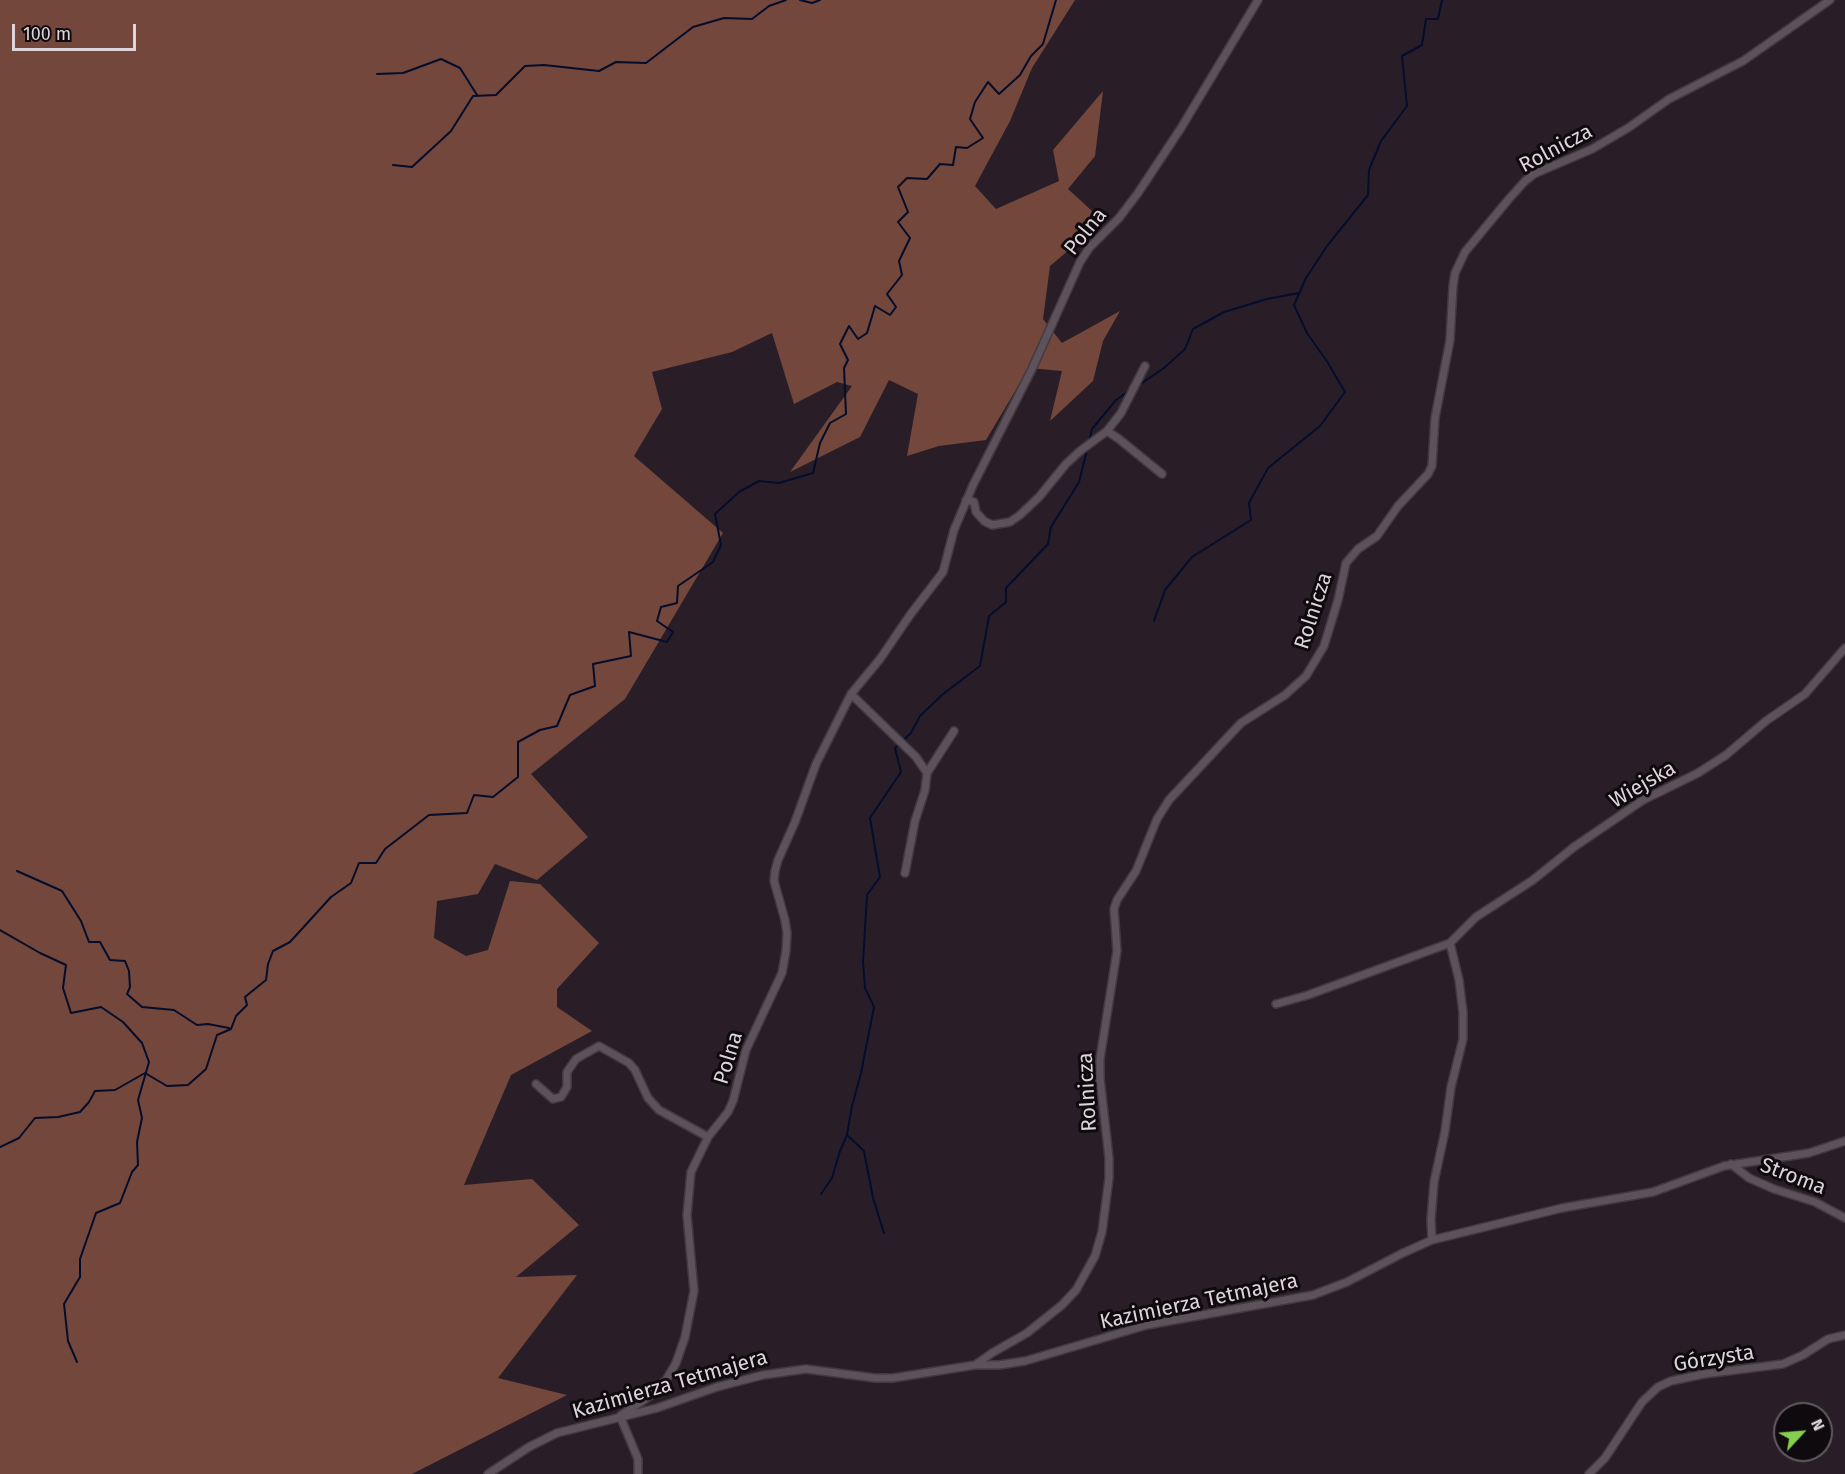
<!DOCTYPE html>
<html>
<head>
<meta charset="utf-8">
<style>
	body { margin:0 }
	#map { position:relative; width:1845px; height:1474px; overflow:hidden; background:#291e28; font-family:"Fira Sans",sans-serif }
	canvas { display:block }
	.north { position:absolute; left:1773px; top:1402px; width:60px; height:60px; box-sizing:border-box; background:#0f0a0e; border:2px solid #615b60; border-radius:50%; rotate:64deg; font-size:16px; font-weight:700; line-height:24px; text-align:center; color:#ddd5db }
	.north::after { content:''; display:block; margin:auto; width:21px; height:27px; background:#84cf4d; clip-path:polygon(50% 0,100% 100%,50% 72%,0 100%) }
	.scale { position:absolute; left:12px; top:24px; width:124px; height:27px; box-sizing:border-box; border:3px solid #ddd5db; border-top:0; padding-left:8px; font-size:18px; line-height:21px; white-space:nowrap; color:#ddd5db; -webkit-text-stroke:4px #0f0a0e; paint-order:stroke }
</style>
</head>
<body>
<div id="map">
<canvas width="1845" height="1474"></canvas>
<div class="north">N</div>
<div class="scale">100 m</div>
</div>
<script>
const context = document.querySelector('canvas').getContext('2d');
context.lineJoin = 'round';
function paint(path, color) {
  context.fillStyle = color;
  context.fill(path, 'evenodd');
}
function toPath(rows) {
  const path = new Path2D();
  for (const r of rows) {
    path.moveTo(r[0], r[1]);
    for (let i = 2; i < r.length; i += 2) path.lineTo(r[i], r[i + 1]);
  }
  return path;
}
function trace(path, color, width, dash) {
  context.strokeStyle = color;
  context.lineWidth = width;
  context.lineCap = dash ? 'butt' : 'round';
  context.setLineDash(dash || []);
  context.stroke(path);
}
function write(font, color, halo, rows, align = 'center') {
  context.font = font + ' "Fira Sans",sans-serif';
  context.lineWidth = 6;
  context.setLineDash([]);
  context.textBaseline = 'middle';
  context.strokeStyle = halo;
  context.fillStyle = color;
  for (const [text, x, y, turn = 0] of rows) {
    context.save();
    context.translate(x, y);
    context.rotate((+turn || 0) * Math.PI / 180);
    context.textAlign = isNaN(turn) ? turn : align;
    if (halo) context.strokeText(text, 0, 0);
    context.fillText(text, 0, 0);
    context.restore();
  }
}
paint(toPath([
	[0,0,1075,0,1032,68,1010,121,975,186,996,209,1059,181,1053,150,1103,91,1095,156,1068,189,1103,221,1050,266,1043,319,1062,343,1120,311,1103,341,1093,381,1050,421,1062,371,1029,368,986,440,939,446,907,456,918,394,889,380,860,437,790,472,852,386,837,382,794,404,772,333,732,352,652,372,662,409,634,456,723,533,625,699,531,774,588,837,537,880,495,864,478,894,437,901,434,938,466,956,488,950,510,881,540,884,599,943,557,989,557,1007,592,1031,511,1075,464,1185,532,1179,579,1225,516,1277,577,1275,498,1378,567,1395,412,1474,0,1474]
]), '#73473b');
trace(toPath([
	[800,0,812,3,820,0],
	[377,74,403,73,441,59,460,68,477,95],
	[393,165,412,167,451,131,473,96,496,95,525,66,544,65,599,71,616,62,646,63,693,27,724,18,752,19,769,6,786,0],
	[1139,385,1164,368,1185,349,1193,329,1224,312,1267,299,1299,293],
	[1089,442,1092,429,1116,400,1129,391],
	[1154,621,1165,590,1192,557,1251,520,1249,503,1268,468,1320,426,1345,392,1328,363,1307,333,1294,305,1306,278,1327,246,1368,195,1369,170,1381,141,1407,106,1402,56,1422,45,1426,19,1438,19,1442,0],
	[17,871,62,891,81,921,89,942,100,942,110,960,125,961,129,971,130,987,127,994,142,1007,174,1010,197,1025,208,1024,229,1028],
	[0,930,40,953,66,965,63,988,71,1013,101,1007,123,1022,142,1043,149,1062,138,1100,142,1118,137,1142,138,1165,132,1172,120,1203,96,1213,80,1259,80,1277,64,1304,68,1341,77,1362],
	[0,1147,19,1138,35,1118,58,1117,80,1112,89,1102,95,1091,115,1090,145,1073,167,1086,188,1085,206,1069,217,1035,231,1029,236,1016,247,1005,245,997,266,980,268,964,273,951,290,942,331,897,351,883,359,863,376,863,385,849,429,815,467,813,474,795,493,797,518,777,518,742,540,730,557,726,570,695,595,686,593,664,631,656,629,632,667,642,673,632,657,621,661,607,677,603,678,586,713,562,721,545,715,514,739,492,759,481,779,483,813,473,820,443,830,423,846,414,844,368,848,360,840,344,849,326,858,339,867,333,875,306,890,315,896,307,887,294,902,275,899,261,910,238,898,222,908,212,898,187,907,178,927,179,940,164,953,165,956,147,967,148,983,138,970,119,975,102,988,82,999,94,1020,75,1031,56,1043,44,1056,0],
	[821,1194,832,1178,840,1151,847,1135],
	[884,1233,873,1198,864,1151,847,1135,852,1106,861,1073,874,1007,865,988,863,962,867,895,880,877,870,818,901,772,895,748,911,733,920,716,943,694,980,666,989,616,1006,602,1006,588,1048,544,1051,527,1079,482,1087,450]
]), '#040d2c', 2);
const minor = toPath([
	[1107,431,1119,439,1162,474],
	[966,500,974,502,976,512,984,521,992,525,1010,522,1020,515,1039,497,1066,464,1080,451,1107,431,1121,413,1145,366],
	[851,694,916,757,927,773],
	[905,873,915,821,925,790,927,773,954,731],
	[1276,1004,1308,995,1450,943,1476,917,1533,880,1574,847,1643,800,1698,773,1726,755,1766,721,1805,694,1845,648],
	[536,1084,553,1099,561,1097,567,1087,567,1072,576,1059,599,1046,629,1063,635,1070,648,1098,659,1110,708,1137],
	[1731,1164,1749,1178,1774,1189,1815,1202,1845,1218],
	[1432,1240,1431,1220,1434,1182,1445,1131,1451,1087,1463,1039,1463,1012,1459,980,1450,943],
	[975,1365,992,1353,1027,1333,1062,1305,1076,1290,1095,1256,1102,1232,1109,1178,1109,1158,1100,1078,1100,1059,1117,951,1114,909,1117,900,1136,871,1157,819,1169,800,1241,723,1285,695,1306,676,1324,646,1338,600,1346,563,1358,549,1377,536,1398,506,1428,474,1432,466,1435,418,1450,340,1453,286,1455,273,1465,252,1508,200,1525,181,1534,174,1592,149,1628,128,1669,99,1743,61,1830,0],
	[620,1416,651,1395,666,1380,676,1363,685,1337,694,1291,687,1215,691,1172,708,1137,728,1112,733,1101,746,1050,782,973,786,951,787,933,785,920,774,881,775,871,778,860,795,822,816,764,851,694,880,659,910,615,943,572,954,530,973,485,1032,369,1080,262,1090,247,1119,218,1138,193,1181,128,1258,0],
	[620,1416,638,1459,638,1474],
	[488,1474,529,1447,557,1433,657,1408,717,1387,763,1375,806,1369,875,1378,893,1378,975,1365,999,1365,1025,1361,1147,1325,1313,1295,1347,1282,1403,1253,1432,1240,1562,1208,1653,1192,1724,1166,1809,1153,1845,1141],
	[1589,1474,1605,1458,1642,1402,1658,1387,1671,1381,1704,1374,1783,1364,1803,1355,1828,1339,1845,1335]
]);
trace(minor, '#423941', 10);
trace(minor, '#5d515c', 7);
write('21px', '#ddd5db', '#0f0a0e', [
	["Rolnicza",1556,149,-28],
	["Polna",1086,232,-51],
	["Rolnicza",1314,611,-72],
	["Wiejska",1643,785,-30],
	["Polna",729,1058,-73],
	["Rolnicza",1088,1092,-93],
	["Stroma",1793,1177,21],
	["Kazimierza Tetmajera",1199,1302,-12],
	["Górzysta",1714,1359,-9],
	["Kazimierza Tetmajera",670,1385,-16]
]);
</script>
</body>
</html>
